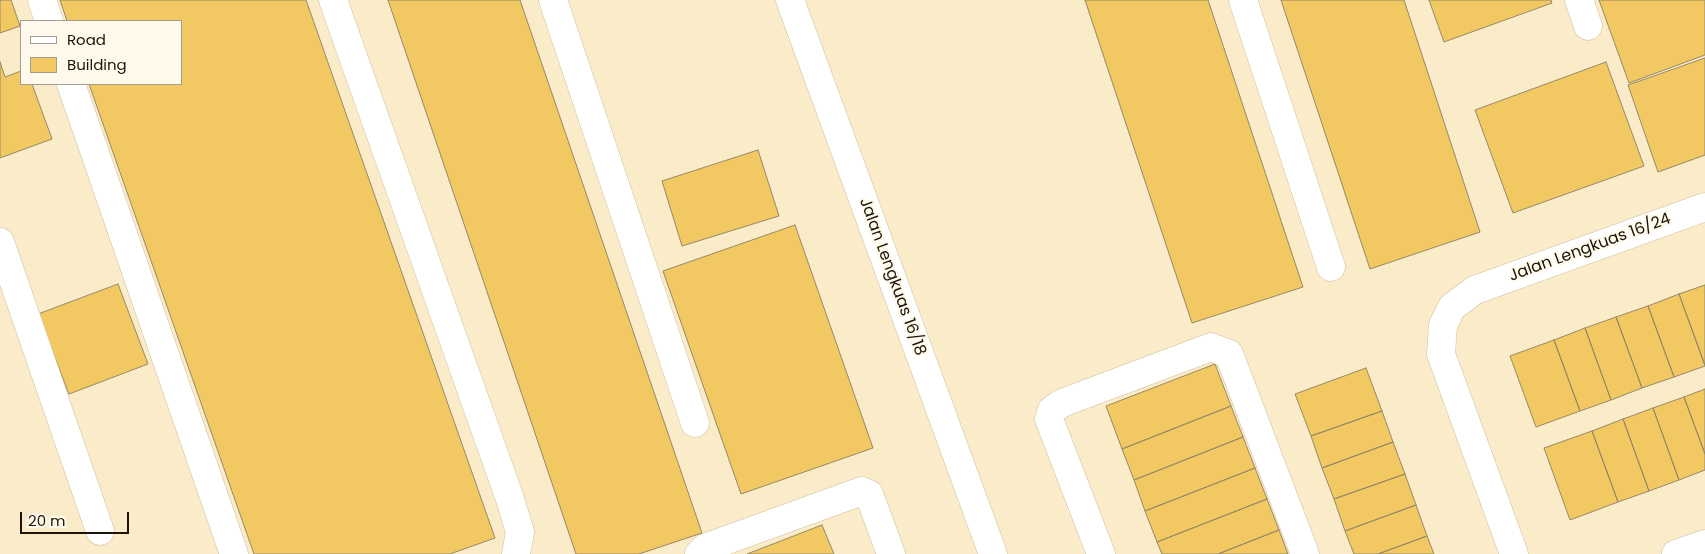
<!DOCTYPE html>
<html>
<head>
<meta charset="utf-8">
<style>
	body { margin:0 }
	#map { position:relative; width:1705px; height:554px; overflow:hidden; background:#faebc9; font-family:Poppins,sans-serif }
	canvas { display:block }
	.legend { position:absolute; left:20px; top:20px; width:162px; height:65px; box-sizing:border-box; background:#fff9eb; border:1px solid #a39e90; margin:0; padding:6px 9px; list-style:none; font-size:15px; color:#1a1508 }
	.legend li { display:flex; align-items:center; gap:10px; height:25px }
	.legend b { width:25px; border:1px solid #a39e90 }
	.scale { position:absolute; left:20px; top:512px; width:109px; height:22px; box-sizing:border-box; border:2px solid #1a1508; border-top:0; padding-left:6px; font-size:15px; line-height:18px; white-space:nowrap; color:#1a1508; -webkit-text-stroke:4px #fff9eb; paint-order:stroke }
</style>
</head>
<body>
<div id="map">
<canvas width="1705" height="554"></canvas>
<ul class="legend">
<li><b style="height:6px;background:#fff"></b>Road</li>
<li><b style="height:14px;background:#f1c861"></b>Building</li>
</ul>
<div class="scale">20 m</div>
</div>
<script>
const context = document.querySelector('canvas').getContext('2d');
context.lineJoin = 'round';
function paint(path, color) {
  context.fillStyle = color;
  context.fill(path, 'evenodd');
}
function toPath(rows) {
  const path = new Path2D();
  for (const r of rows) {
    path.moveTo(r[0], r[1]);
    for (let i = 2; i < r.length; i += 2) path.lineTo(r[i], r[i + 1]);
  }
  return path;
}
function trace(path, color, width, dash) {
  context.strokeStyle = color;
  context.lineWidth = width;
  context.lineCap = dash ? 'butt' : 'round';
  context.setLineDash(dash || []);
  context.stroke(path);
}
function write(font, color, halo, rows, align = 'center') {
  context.font = font + ' Poppins,sans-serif';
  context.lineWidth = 4.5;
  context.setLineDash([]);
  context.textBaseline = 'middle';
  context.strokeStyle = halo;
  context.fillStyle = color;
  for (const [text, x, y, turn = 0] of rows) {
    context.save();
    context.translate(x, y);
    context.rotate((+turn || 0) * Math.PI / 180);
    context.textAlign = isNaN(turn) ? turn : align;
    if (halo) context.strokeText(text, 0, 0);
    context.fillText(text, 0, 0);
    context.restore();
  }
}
const building = toPath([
	[0,0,11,0,20,26,0,33,0,0],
	[60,0,306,0,495,538,450,554,254,554,89,84,181,84,181,21,67,21,60,0],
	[388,0,520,0,702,533,639,554,576,554,388,0],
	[1085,0,1208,0,1303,287,1192,323,1085,0],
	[1281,0,1404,0,1480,232,1370,269,1281,0],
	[1429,0,1551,0,1552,3,1444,42,1429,0],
	[1599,0,1705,0,1705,55,1629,83,1599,0],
	[1705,58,1705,155,1658,172,1628,85,1705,58],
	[0,62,5,77,21,71,21,84,32,84,52,139,0,158,0,62],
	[1606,62,1644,166,1513,213,1475,110,1606,62],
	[758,150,779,216,682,246,662,181,758,150],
	[795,225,873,448,741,494,663,271,795,225],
	[118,284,148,364,69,394,38,314,118,284],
	[1705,285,1705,365,1679,294,1705,285],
	[1679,294,1705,366,1674,377,1648,306,1679,294],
	[1648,306,1674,377,1642,388,1616,317,1648,306],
	[1616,317,1642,388,1611,400,1585,328,1616,317],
	[1585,328,1611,400,1580,411,1554,340,1585,328],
	[1554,340,1580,411,1536,427,1510,356,1554,340],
	[1215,364,1231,406,1122,449,1106,406,1215,364],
	[1366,368,1382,411,1311,436,1295,394,1366,368],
	[1705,389,1705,454,1684,397,1705,389],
	[1684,397,1705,454,1705,470,1679,480,1653,408,1684,397],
	[1231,406,1243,437,1134,480,1122,449,1231,406],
	[1653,408,1679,480,1649,491,1623,419,1653,408],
	[1382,411,1393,442,1322,468,1311,436,1382,411],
	[1623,419,1649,491,1618,502,1592,431,1623,419],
	[1592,431,1618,502,1570,520,1544,448,1592,431],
	[1243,437,1255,468,1145,511,1134,480,1243,437],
	[1393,442,1405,474,1334,499,1322,468,1393,442],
	[1255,468,1267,499,1157,542,1145,511,1255,468],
	[1405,474,1416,505,1345,531,1334,499,1405,474],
	[1267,499,1279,530,1218,554,1162,554,1157,542,1267,499],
	[1416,505,1427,536,1378,554,1354,554,1345,531,1416,505],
	[822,525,834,554,747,554,822,525],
	[1279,530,1288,554,1218,554,1279,530],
	[1427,536,1434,554,1378,554,1427,536]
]);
paint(building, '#f1c861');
trace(building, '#968868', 1);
const minor = toPath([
	[42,0,49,21],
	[333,0,510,499,520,532,516,554],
	[553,0,695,423],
	[790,0,993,554],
	[1243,0,1331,267],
	[1579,0,1588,26],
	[71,84,234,554],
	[0,242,100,531],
	[699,554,705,548,862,491,869,494,891,554],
	[1101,554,1049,419,1052,410,1062,403,1211,347,1229,354,1305,554],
	[1514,554,1441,354,1443,325,1452,307,1475,290,1705,207],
	[1676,554,1705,544]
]);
trace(minor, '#cec09f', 29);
trace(minor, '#fff', 28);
write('16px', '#1a1508', '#fff9eb', [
	["Jalan Lengkuas 16/24",1590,248,-20],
	["Jalan Lengkuas 16/18",892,277,70]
]);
</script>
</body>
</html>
